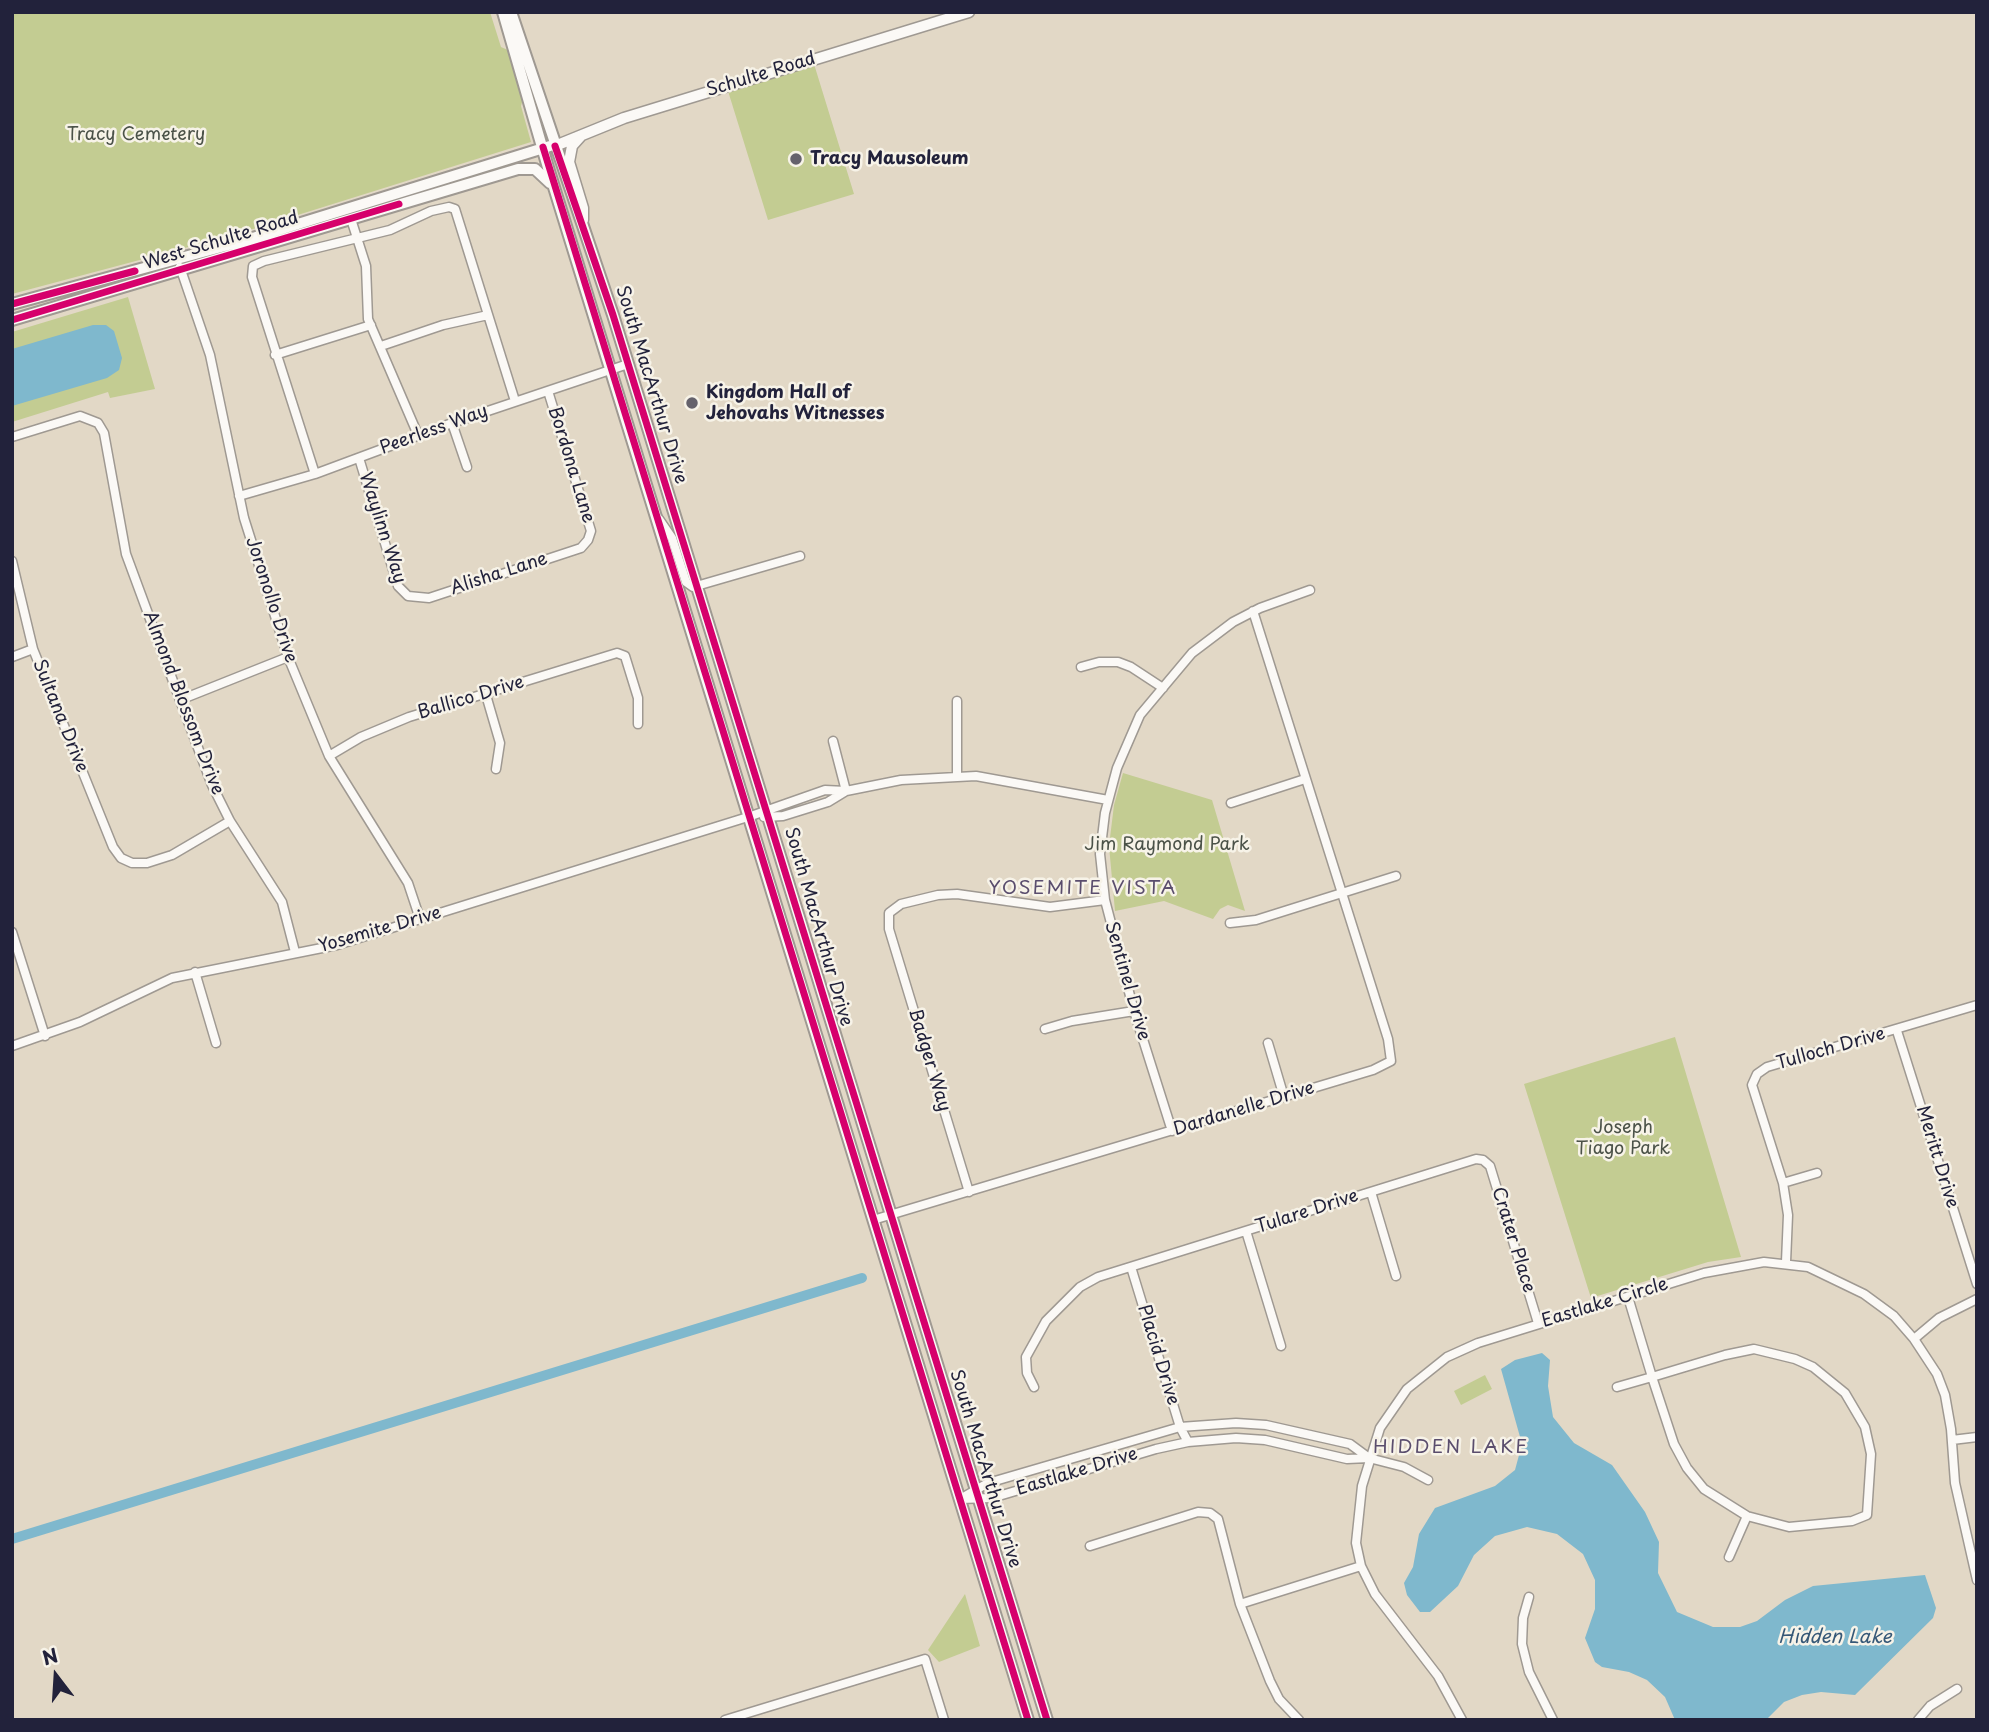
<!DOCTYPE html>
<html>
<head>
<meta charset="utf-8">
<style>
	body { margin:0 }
	#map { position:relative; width:1989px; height:1732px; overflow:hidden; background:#e2d8c6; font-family:"Playpen Sans",sans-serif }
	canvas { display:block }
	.frame { position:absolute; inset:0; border:14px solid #22223b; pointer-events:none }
	.north { position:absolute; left:21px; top:1641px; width:70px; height:70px; -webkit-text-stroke:5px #f7f3e8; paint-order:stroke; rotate:343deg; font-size:19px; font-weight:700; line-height:28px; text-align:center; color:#22223b }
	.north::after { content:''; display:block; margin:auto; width:24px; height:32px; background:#22223b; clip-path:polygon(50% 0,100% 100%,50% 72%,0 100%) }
</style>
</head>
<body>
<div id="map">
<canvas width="1989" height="1732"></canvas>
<div class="frame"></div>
<div class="north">N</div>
</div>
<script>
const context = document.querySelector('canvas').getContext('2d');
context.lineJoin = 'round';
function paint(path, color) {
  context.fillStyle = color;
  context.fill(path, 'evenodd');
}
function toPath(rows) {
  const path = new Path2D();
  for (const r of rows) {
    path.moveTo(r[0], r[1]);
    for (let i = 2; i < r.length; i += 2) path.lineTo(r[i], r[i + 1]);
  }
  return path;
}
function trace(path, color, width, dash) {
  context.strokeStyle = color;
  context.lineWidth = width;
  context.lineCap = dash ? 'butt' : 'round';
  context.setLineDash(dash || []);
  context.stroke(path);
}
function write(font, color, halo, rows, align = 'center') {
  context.font = font + ' "Playpen Sans",sans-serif';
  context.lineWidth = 5;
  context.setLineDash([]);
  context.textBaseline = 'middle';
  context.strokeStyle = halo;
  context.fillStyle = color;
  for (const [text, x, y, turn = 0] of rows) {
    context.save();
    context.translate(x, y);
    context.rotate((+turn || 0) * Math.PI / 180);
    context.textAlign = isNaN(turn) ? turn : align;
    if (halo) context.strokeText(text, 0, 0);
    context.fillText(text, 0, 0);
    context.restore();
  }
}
paint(toPath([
	[12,12,490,12,501,47,510,51,524,95,521,106,531,142,237,234,12,294],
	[814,64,854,194,768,220,728,91],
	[128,297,155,389,110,398,108,392,12,422,12,332],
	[1123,773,1212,800,1245,911,1228,905,1220,909,1213,919,1164,901,1115,911,1109,846,1114,805],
	[1675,1037,1741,1257,1708,1262,1591,1298,1524,1084],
	[1485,1375,1492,1389,1461,1405,1454,1391],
	[965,1594,980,1646,939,1662,928,1650]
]), '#c3cc92');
paint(toPath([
	[93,325,106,325,114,331,122,358,119,370,107,378,12,406,12,349],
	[1542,1353,1550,1360,1548,1386,1553,1417,1574,1443,1612,1465,1645,1512,1659,1542,1658,1573,1677,1612,1713,1627,1740,1627,1757,1621,1785,1600,1813,1586,1925,1575,1936,1608,1933,1618,1855,1695,1821,1692,1802,1695,1784,1702,1766,1720,1675,1720,1665,1697,1647,1680,1629,1672,1602,1667,1595,1662,1585,1638,1595,1609,1595,1580,1583,1554,1557,1534,1527,1527,1495,1536,1474,1555,1458,1586,1430,1612,1420,1612,1407,1595,1404,1583,1413,1567,1419,1534,1435,1508,1495,1486,1515,1470,1522,1444,1501,1369,1515,1360]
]), '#7fb8cd');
trace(toPath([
	[12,1539,862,1278]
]), '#7fb8cd', 10);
const minor = toPath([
	[351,219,366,266,368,319,418,435],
	[180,267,210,355,244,518,288,657,329,756,408,883,420,919],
	[381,346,443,325,488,315],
	[275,355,371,325],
	[452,423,467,467],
	[12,437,80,416,98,423,104,433,126,554,180,700,212,785,230,821,282,902,295,952],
	[359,458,398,586,408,596,429,598,581,548,588,540,591,531,548,391],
	[315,474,252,277,253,266,264,261,390,230,431,211,449,207,455,209,515,401],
	[239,496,315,474,452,423,628,364],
	[659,519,672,538,686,582,693,587,800,556],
	[12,561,33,649,113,847,121,858,132,863,147,863,172,855,230,821],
	[12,657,33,649],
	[1081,667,1099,662,1118,662,1131,667,1163,688],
	[486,695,500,743,496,769],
	[180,700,288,657],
	[957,701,957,776],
	[833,741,846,791],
	[329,756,361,737,409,717,617,653,625,656,638,698,638,724],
	[1231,803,1305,779],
	[764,817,783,816,828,802,846,791],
	[1230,923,1256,920,1396,876],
	[12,932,45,1036],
	[195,972,216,1043],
	[1045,1029,1072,1021,1134,1011],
	[1897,1031,1977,1284],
	[1268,1043,1284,1097],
	[12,1046,80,1022,172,978,337,945,751,816,825,790,846,791,901,780,976,776,1108,800],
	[1172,1131,1134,1011,1105,900,1100,854,1105,813,1117,768,1140,715,1192,653,1233,622,1260,608,1310,590],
	[1783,1183,1817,1173],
	[969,1192,889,929,889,913,901,904,938,895,957,894,1050,907,1105,900],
	[1371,1192,1396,1276],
	[873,1220,1373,1070,1391,1061,1388,1039,1253,611],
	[1246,1231,1281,1346],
	[1786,1262,1788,1215,1783,1183,1752,1085,1757,1074,1767,1067,1977,1005],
	[1131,1267,1180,1427,1188,1442],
	[1914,1339,1939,1318,1977,1299],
	[1034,1387,1027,1373,1026,1357,1046,1321,1080,1287,1098,1277,1476,1159,1483,1160,1490,1166,1538,1323],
	[1617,1387,1652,1377,1725,1355,1754,1349,1795,1359,1813,1367,1845,1393,1865,1427,1871,1454,1867,1515,1852,1521,1789,1527,1747,1516,1704,1489,1687,1468,1674,1444,1652,1377,1628,1297],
	[1952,1440,1977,1437],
	[960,1499,992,1498,1156,1449,1188,1442,1236,1438,1265,1440,1347,1459,1369,1458,1404,1467,1428,1480],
	[960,1499,988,1483,1180,1427,1236,1423,1266,1425,1350,1444,1369,1458],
	[1090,1546,1198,1512,1210,1513,1218,1519,1240,1604,1270,1681,1279,1699,1299,1720],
	[1729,1557,1747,1516],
	[1529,1597,1523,1618,1522,1644,1529,1672,1553,1720],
	[1240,1604,1361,1566],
	[725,1720,925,1659,944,1720],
	[1462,1720,1438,1676,1375,1594,1361,1566,1356,1543,1362,1486,1380,1428,1407,1389,1447,1357,1478,1343,1704,1273,1764,1262,1808,1267,1864,1294,1894,1316,1914,1339,1937,1374,1945,1395,1951,1429,1955,1483,1977,1580],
	[1918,1720,1930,1706,1957,1689]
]);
const tertiary = toPath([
	[581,136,572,146,569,162,583,208,583,220],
	[555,146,624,118,969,12]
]);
const secondary = toPath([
	[503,12,549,171,1028,1720],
	[511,12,613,315,1047,1720],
	[12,304,243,241,550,146],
	[12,320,518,169,535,169,550,183]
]);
trace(minor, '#9f9992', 11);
trace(tertiary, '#9f9992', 13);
trace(secondary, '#9f9992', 14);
trace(minor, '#fbf9f6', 8);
trace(tertiary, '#fbf9f6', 10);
trace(secondary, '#fbf9f6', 10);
trace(toPath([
	[555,146,613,315,1047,1720],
	[543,147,1028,1720],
	[12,304,135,271],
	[12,320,399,204]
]), '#d6006c', 7);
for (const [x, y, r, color] of [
	[796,159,7,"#65626c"],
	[692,403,7,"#65626c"]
]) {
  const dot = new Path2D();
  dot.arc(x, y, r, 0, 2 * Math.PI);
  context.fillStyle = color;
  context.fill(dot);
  trace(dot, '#f7f3e8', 2.5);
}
write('18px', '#22223b', '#f7f3e8', [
	["Schulte Road",761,75,-17],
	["West Schulte Road",221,241,-17],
	["South MacArthur Drive",651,385,73],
	["Peerless Way",434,430,-20],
	["Bordona Lane",571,465,73],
	["Waylinn Way",382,528,72],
	["Alisha Lane",499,574,-18],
	["Joronollo Drive",271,600,72],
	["Ballico Drive",471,698,-17],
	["Almond Blossom Drive",183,703,69],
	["Sultana Drive",60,716,68],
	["South MacArthur Drive",818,927,74],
	["Yosemite Drive",380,930,-16],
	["Sentinel Drive",1127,981,74],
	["Tulloch Drive",1831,1049,-16],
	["Badger Way",929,1060,73],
	["Dardanelle Drive",1244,1109,-17],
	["Meritt Drive",1937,1157,73],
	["Tulare Drive",1307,1212,-18],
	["Crater Place",1513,1240,73],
	["Eastlake Circle",1605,1303,-17],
	["Placid Drive",1158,1355,73],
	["South MacArthur Drive",985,1469,73],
	["Eastlake Drive",1077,1472,-17]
]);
write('18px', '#4b5248', '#f7f3e8', [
	["Tracy Cemetery",136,135],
	["Jim Raymond Park",1167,845],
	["Joseph",1623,1128],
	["Tiago Park",1623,1149]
]);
write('bold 18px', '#22223b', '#f7f3e8', [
	["Tracy Mausoleum",810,159],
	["Kingdom Hall of",706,393],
	["Jehovahs Witnesses",706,414]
], 'left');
context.letterSpacing = '2px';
write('19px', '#5a4d6d', '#f7f3e8', [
	["YOSEMITE VISTA",1083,889],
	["HIDDEN LAKE",1451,1448]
]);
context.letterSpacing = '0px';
write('italic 19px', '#365877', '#f7f3e8', [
	["Hidden Lake",1835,1638]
]);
</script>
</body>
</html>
